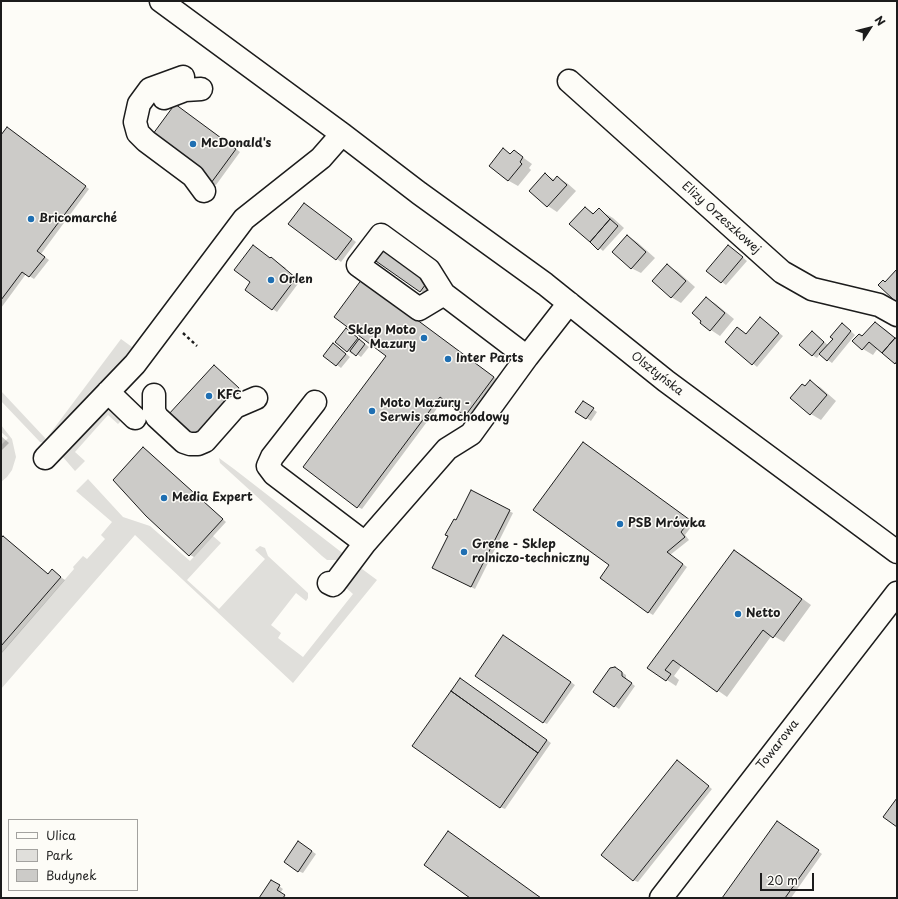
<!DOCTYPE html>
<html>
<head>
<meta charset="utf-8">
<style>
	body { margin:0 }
	#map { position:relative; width:898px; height:899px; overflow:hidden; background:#fdfcf7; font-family:"Playpen Sans",sans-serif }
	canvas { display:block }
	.frame { position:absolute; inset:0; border:2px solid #1c1c1c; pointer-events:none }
	.legend { position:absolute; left:8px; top:819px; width:130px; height:72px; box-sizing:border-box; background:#fdfcf7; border:1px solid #a3a29f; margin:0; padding:5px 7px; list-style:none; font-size:12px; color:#1c1c1c }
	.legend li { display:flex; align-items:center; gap:8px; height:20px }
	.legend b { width:20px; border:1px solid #a3a29f }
	.north { position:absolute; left:850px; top:8px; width:40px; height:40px; -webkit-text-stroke:3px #fdfcf7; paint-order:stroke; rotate:54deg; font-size:11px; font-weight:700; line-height:16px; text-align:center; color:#1c1c1c }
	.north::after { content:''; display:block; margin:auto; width:14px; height:18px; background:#1c1c1c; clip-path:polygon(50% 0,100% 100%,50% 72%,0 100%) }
	.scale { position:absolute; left:760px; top:873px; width:54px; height:18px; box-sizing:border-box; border:2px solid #1c1c1c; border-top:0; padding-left:5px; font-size:12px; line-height:14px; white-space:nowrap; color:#1c1c1c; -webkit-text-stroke:3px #fdfcf7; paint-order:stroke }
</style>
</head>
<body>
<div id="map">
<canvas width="898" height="899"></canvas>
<div class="frame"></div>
<ul class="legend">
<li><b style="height:5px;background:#fdfcf7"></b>Ulica</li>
<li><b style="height:11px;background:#e0dfdb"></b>Park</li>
<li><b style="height:11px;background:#cccbc8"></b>Budynek</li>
</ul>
<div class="north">N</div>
<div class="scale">20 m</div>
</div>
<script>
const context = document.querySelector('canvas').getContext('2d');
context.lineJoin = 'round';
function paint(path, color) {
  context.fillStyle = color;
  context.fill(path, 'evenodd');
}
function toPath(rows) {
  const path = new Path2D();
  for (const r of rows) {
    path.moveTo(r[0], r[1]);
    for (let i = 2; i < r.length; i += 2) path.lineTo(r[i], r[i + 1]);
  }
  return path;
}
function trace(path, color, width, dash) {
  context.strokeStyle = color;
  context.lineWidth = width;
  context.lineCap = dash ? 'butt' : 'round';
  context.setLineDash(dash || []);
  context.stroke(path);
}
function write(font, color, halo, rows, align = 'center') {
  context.font = font + ' "Playpen Sans",sans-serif';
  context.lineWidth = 3;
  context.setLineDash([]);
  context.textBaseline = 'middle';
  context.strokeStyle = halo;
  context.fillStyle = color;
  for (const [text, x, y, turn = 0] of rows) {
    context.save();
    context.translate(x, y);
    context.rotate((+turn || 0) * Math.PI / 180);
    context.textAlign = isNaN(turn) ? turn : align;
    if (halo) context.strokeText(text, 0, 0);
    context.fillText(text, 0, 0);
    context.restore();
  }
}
paint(toPath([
	[186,276,188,279,131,352,56,434,45,443,40,442,1,401,1,391,46,439,121,339,132,347],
	[108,409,113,410,120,418,120,422,118,424,108,415,75,452,85,461,75,471,62,456,105,410],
	[1,425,12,439,16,457,12,470,7,477,1,482,1,445,8,438,1,432],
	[219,458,234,469,345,555,338,560,327,560,322,556,220,463],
	[88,479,123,517,150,526,190,561,213,536,221,543,187,580,219,609,265,559,255,550,260,546,265,548,268,556,308,593,308,598,306,601,296,593,271,625,281,633,278,638,303,657,353,594,343,585,358,566,377,580,293,683,135,535,1,689,1,653,74,569,73,567,83,556,87,559,105,539,101,535,112,522,76,491]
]), '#e0dfdb');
paint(toPath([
	[180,108,240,152,216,185,211,183],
	[12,131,89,189,41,254,49,260,34,279,26,274,1,308,1,137],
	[504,150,511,154,514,151,532,164,529,168,531,170,518,186,509,181,490,166],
	[545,174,555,180,558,178,567,183,576,191,557,212,548,206],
	[305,204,356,242,341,262,290,224],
	[585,208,595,214,599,210,613,218,624,228,603,251,571,224],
	[628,236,637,242,655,258,641,273,631,268],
	[733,249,747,261,726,285,708,271],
	[271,258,286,268,285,269,300,281,277,312,246,290],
	[374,258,432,284,425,294],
	[667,266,677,271,695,287,681,303,671,297],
	[367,283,498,380,470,417,444,399,362,509,358,507,388,356],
	[706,298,716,304,734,319,720,336,711,330,701,322],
	[764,321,783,336,757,367,727,342,747,335],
	[875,323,885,329,897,339,897,364,878,348,873,355,863,349,854,341,863,337],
	[843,324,855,335,832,363,820,354,817,358,812,355,812,332,828,345],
	[350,332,369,347,361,357,354,352,352,354,336,342],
	[338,347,350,357,341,368,325,356],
	[214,366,243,391,229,406],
	[810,382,820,387,836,401,821,420,811,414,792,398],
	[587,405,597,412,591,421,577,412],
	[1,436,9,443,1,451],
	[587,446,694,523,685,535,689,540,670,555,687,567,653,615,648,612,611,565],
	[144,448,148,451,226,522,194,557,190,555],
	[509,511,513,513,475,589,438,570,449,536,456,522],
	[4,537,49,575,52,571,65,580,1,654,1,540],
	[734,551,744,556,811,605,784,642,772,635,727,697,682,665,674,676,679,680,676,686,649,668],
	[508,639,575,685,547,724,543,722],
	[620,671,626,675,626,679,635,686,619,709,594,692],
	[465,682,551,743,505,809,500,807],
	[681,764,712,789,638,882,633,880],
	[781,824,822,854,791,898,723,898],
	[303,845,316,854,303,873,298,871],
	[276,884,283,889,280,893,287,898,260,898]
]), '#0003');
const building = toPath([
	[175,104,236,149,211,183,150,138,175,104],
	[7,127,86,186,37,251,45,257,29,277,22,272,1,300,1,135,7,127],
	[503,148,510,154,514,150,523,157,520,162,522,164,508,181,489,166,503,148],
	[545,173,553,181,557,176,567,185,547,207,529,191,545,173],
	[304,203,352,239,336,260,288,224,304,203],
	[585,207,593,214,599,208,610,219,590,242,569,224,585,207],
	[610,219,618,226,598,250,590,242,610,219],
	[627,235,646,252,631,269,612,252,627,235],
	[253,245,270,258,271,257,296,278,272,310,245,290,250,282,234,270,253,245],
	[728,245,743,257,721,283,706,271,728,245],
	[381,247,428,281,420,292,373,259,381,247],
	[667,264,686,281,671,298,652,281,667,264],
	[897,269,897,299,895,301,878,285,883,280,885,282,897,269],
	[362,279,494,377,465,416,440,397,357,508,303,467,386,356,334,317,362,279],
	[706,297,725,313,710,331,700,323,701,321,692,313,706,297],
	[760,317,779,333,752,365,725,342,737,327,746,334,760,317],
	[875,322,895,338,882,353,869,342,862,350,852,341,859,334,862,336,875,322],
	[842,323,851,331,827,361,819,354,833,339,830,337,842,323],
	[346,328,358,338,347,352,335,342,346,328],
	[812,331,824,342,812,356,799,345,812,331],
	[895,338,897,339,897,361,895,364,882,353,895,338],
	[359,339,365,344,356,356,350,351,359,339],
	[333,343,346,354,336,366,323,356,333,343],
	[214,365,239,388,193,438,168,415,214,365],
	[810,380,827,395,810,415,790,398,802,384,805,386,810,380],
	[583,401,594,408,586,419,575,412,583,401],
	[583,442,690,520,681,532,685,537,667,552,683,564,648,613,600,578,609,565,533,510,583,442],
	[143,447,223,519,189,556,146,516,113,480,143,447],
	[471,490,510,510,471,587,432,568,448,536,445,535,454,519,456,520,471,490],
	[3,536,48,574,52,569,61,577,1,646,1,538,3,536],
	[734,550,802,599,773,638,763,630,717,692,673,660,665,670,671,674,666,681,647,668,734,550],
	[503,635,571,682,543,723,475,676,503,635],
	[615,667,622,672,622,676,632,683,614,707,593,692,610,668,615,667],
	[460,678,547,740,538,753,451,691,460,678],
	[451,691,538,753,500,808,412,746,451,691],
	[677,760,709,786,633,881,601,855,677,760],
	[897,798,897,827,883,817,897,798],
	[777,821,819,850,785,898,722,898,777,821],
	[448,831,541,898,470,898,424,865,448,831],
	[298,841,312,851,298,872,284,862,298,841],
	[271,880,280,885,277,890,285,895,283,898,259,898,271,880]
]);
paint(building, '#cccbc8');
trace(building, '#1c1c1c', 1);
const minor = toPath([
	[161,1,342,134,419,193,545,284,666,381,897,552],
	[183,77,150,89,139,104,135,122,138,133,146,141,193,176,204,191],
	[569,81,782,272,812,289,879,305,897,315],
	[164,98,185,90,201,89],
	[444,294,419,309,358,265,381,235,429,270,444,294,527,357],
	[108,392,135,418],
	[154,395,154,411,157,417,184,442,190,444,198,444,205,441,235,407,256,398],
	[315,402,272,457,268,466,274,474,365,543,447,449,471,434,527,357,569,303],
	[45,458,135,364,244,219,321,158,342,134],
	[329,583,333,585,335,583,365,543],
	[661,898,897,593]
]);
trace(minor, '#1c1c1c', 25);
trace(toPath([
	[183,333,197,346]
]), '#1c1c1c', 2.5, [3, 3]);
trace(minor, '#fdfcf7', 22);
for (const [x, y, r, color] of [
	[193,144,4,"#1f6fb2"],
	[31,219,4,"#1f6fb2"],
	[271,280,4,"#1f6fb2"],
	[424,338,4,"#1f6fb2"],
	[448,359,4,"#1f6fb2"],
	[209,396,4,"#1f6fb2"],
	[372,411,4,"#1f6fb2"],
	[164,498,4,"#1f6fb2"],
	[620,524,4,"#1f6fb2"],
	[464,552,4,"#1f6fb2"],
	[738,614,4,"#1f6fb2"]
]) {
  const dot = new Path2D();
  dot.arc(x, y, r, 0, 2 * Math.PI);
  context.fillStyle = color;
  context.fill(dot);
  trace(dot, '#fdfcf7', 1.5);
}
write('bold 12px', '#1c1c1c', '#fdfcf7', [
	["McDonald's",201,144],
	["Bricomarché",39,219],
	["Orlen",279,280],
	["Sklep Moto",416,331,"right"],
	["Mazury",416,345,"right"],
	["Inter Parts",456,359],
	["KFC",217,396],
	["Moto Mazury -",380,404],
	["Serwis samochodowy",380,418],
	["Media Expert",172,498],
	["PSB Mrówka",628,524],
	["Grene - Sklep",472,545],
	["rolniczo-techniczny",472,559],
	["Netto",746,614]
], 'left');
write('12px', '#1c1c1c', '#fdfcf7', [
	["Elizy Orzeszkowej",721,218,42],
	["Olsztyńska",657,374,38],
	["Towarowa",778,745,-52]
]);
</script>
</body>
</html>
